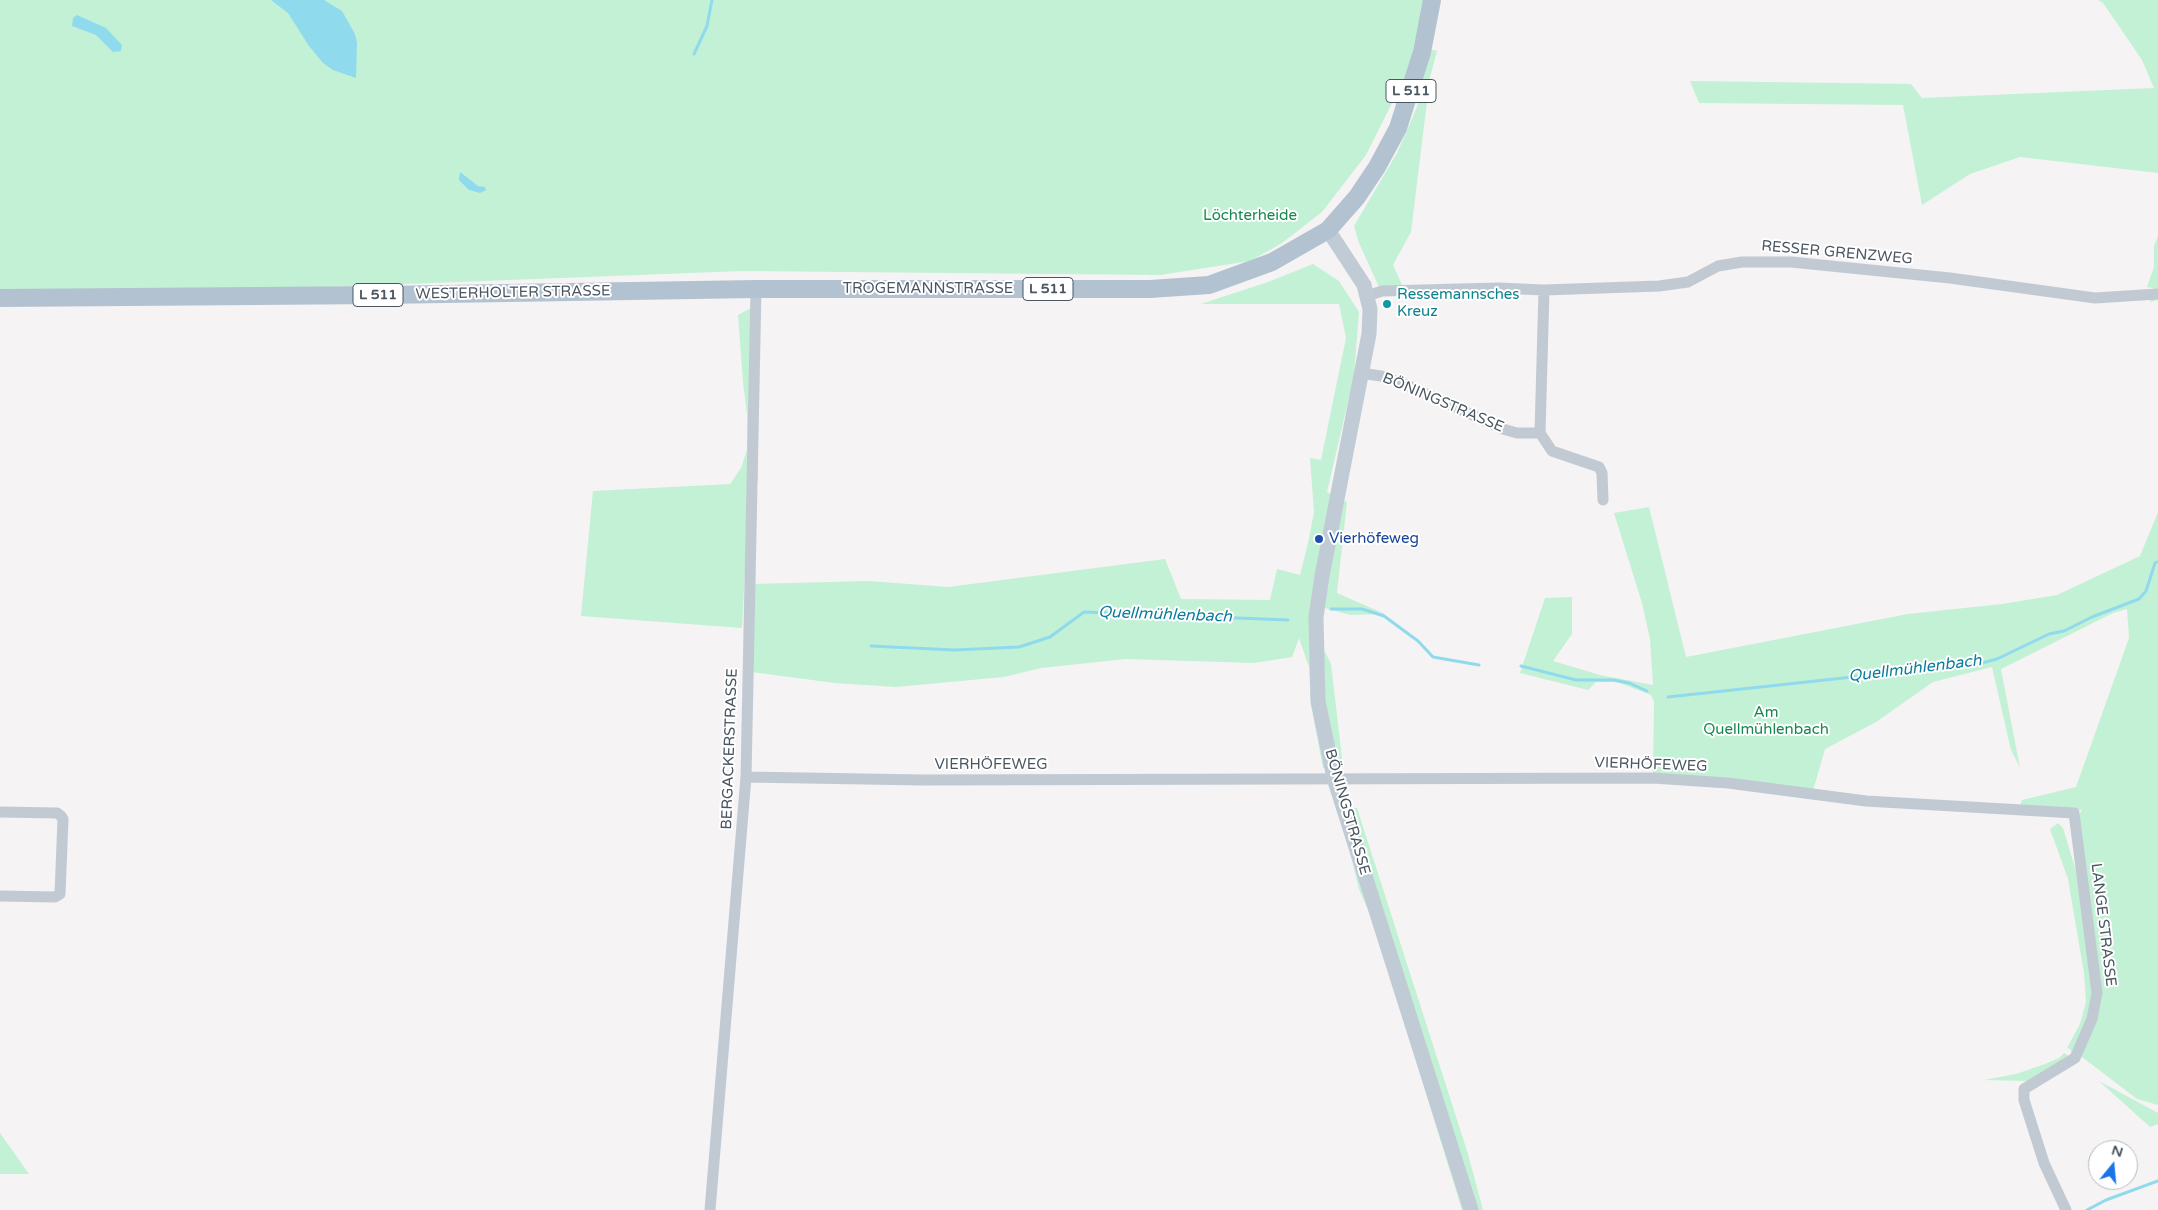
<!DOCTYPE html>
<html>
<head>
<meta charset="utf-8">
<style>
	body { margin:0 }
	#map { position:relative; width:2158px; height:1210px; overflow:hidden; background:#f5f3f3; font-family:"Varela Round",sans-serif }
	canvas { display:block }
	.north { position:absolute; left:2088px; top:1140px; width:50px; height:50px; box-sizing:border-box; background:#fff; border:1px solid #b7bbc0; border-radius:50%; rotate:17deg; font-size:14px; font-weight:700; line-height:20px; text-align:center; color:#4a5661 }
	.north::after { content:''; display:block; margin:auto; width:18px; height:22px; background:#1a73e8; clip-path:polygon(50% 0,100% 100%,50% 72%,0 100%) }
</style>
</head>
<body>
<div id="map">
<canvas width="2158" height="1210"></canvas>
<div class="north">N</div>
</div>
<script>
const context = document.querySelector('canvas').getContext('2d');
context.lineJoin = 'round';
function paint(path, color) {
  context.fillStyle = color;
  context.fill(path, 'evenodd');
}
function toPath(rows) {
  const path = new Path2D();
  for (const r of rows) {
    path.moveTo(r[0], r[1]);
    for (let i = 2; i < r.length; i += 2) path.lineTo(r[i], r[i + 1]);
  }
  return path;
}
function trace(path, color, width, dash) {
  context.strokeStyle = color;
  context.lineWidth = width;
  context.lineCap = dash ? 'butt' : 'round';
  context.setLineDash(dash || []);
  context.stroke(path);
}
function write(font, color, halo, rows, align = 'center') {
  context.font = font + ' "Varela Round",sans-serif';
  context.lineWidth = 4;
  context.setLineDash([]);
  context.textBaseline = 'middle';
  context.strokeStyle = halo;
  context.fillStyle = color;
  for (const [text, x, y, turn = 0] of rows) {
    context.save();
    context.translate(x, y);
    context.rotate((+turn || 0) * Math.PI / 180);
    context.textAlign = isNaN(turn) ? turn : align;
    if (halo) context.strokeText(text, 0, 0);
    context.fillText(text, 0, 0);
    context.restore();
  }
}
paint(toPath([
	[0,0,1424,0,1409,69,1366,155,1322,212,1282,243,1250,261,1160,275,742,271,121,295,0,294],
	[2098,0,2158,0,2158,173,2020,157,1970,174,1922,205,1903,105,1699,103,1690,81,1911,84,1922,98,2154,88,2142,60,2103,3],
	[1429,49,1437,51,1430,77,1411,232,1393,265,1403,287,1379,287,1359,243,1354,226,1397,153,1417,107],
	[2158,236,2158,300,2150,302,2153,288,2147,287,2154,267,2154,246],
	[1313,264,1339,281,1359,312,1354,376,1327,492,1347,502,1337,593,1385,614,1350,615,1314,605,1311,624,1331,664,1343,767,1323,768,1311,705,1309,667,1299,638,1292,657,1254,663,1126,659,1041,668,1004,677,896,687,835,683,751,672,751,584,869,581,948,587,1165,559,1181,599,1270,600,1277,569,1300,575,1309,539,1314,512,1310,458,1321,460,1346,338,1339,304,1201,304,1268,282],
	[755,306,757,367,758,478,745,568,742,628,581,616,593,491,730,484,741,468,747,450,747,415,743,382,738,315],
	[1649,507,1686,657,1908,614,2002,604,2057,595,2140,556,2158,512,2158,1105,2137,1099,2082,1057,2080,1052,2098,1015,2079,816,2082,809,2074,813,2018,810,2022,800,2076,787,2129,638,2127,609,2113,613,2001,669,2020,768,2011,750,1992,667,1933,682,1876,722,1825,749,1812,794,1653,778,1654,702,1651,695,1617,682,1596,682,1588,690,1520,673,1545,598,1572,597,1572,634,1553,661,1600,675,1653,685,1650,639,1642,603,1614,513],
	[1339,808,1357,808,1468,1154,1483,1210,1462,1210,1372,919,1359,889],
	[2058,823,2063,828,2076,871,2093,988,2088,1019,2072,1053,2070,1049,2067,1048,2080,1024,2086,1002,2084,973,2068,879,2050,829],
	[2064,1053,2069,1056,2028,1081,1984,1080,2016,1074,2045,1064,2059,1058],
	[2099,1081,2158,1113,2158,1124,2150,1127],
	[0,1133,29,1174,0,1174]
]), '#c3f1d5');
paint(toPath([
	[271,0,324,0,342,11,355,34,357,43,356,78,333,70,323,63,309,46,288,13],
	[77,15,106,28,122,45,121,51,113,52,96,35,72,26,73,18],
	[460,172,478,186,485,187,486,190,480,193,469,190,459,180]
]), '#90daee');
trace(toPath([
	[694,54,707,26,712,0],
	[1331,609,1362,609,1384,616,1418,641,1433,657,1479,665],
	[871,646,954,650,1019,647,1050,637,1084,612,1288,620],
	[1521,666,1576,680,1613,680,1629,683,1647,691],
	[1668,697,1982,663,1997,659,2049,634,2064,631,2092,617,2139,599,2146,591,2155,563,2157,562],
	[2087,1210,2106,1200,2158,1181]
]), '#90daee', 3);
trace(toPath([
	[1367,296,1382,291,1499,288,1544,290,1659,286,1688,282,1718,266,1742,262,1791,262,1950,278,2095,298,2158,294],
	[1360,373,1381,376,1409,386,1503,429,1517,433,1540,433,1552,451,1599,467,1602,473,1603,500],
	[1540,433,1544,290],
	[746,777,923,780,1653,778,1728,783,1866,801,2074,813,2097,993,2092,1019,2075,1058,2024,1089,2024,1100,2044,1163,2066,1210],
	[0,812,57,813,61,816,63,819,60,894,55,897,0,896],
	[710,1210,746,777,756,289]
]), '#c1cad2', 11);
trace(toPath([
	[1328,230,1364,285,1370,309,1369,334,1322,576,1316,617,1318,701,1334,778,1471,1210]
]), '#c1cbd6', 15);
trace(toPath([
	[0,298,383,295,756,289,1150,289,1209,285,1272,262,1328,230,1357,197,1377,167,1398,128,1422,52,1432,0]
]), '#b3c2d1', 18);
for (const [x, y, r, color] of [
	[1387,304,5,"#0f9aa8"],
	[1319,539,5,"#1a4fb4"]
]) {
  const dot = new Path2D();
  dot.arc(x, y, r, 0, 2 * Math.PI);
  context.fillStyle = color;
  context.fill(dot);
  trace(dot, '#fff', 2);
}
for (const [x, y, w] of [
	[1411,91,50],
	[1048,289,50],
	[378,295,50]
]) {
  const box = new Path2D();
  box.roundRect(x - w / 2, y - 11.5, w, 23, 4);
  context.fillStyle = '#fff';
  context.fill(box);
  trace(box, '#4a5661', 1);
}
write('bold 14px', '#4a5661', null, [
	["L 511",1411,91],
	["L 511",1048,289],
	["L 511",378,295]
]);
write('15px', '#17864f', '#fff', [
	["Löchterheide",1250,216],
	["Am",1766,713],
	["Quellmühlenbach",1766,730]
]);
write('15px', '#4a5661', '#fff', [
	["RESSER GRENZWEG",1837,253,5],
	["TROGEMANNSTRASSE",928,289],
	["WESTERHOLTER STRASSE",513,293,-1],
	["BÖNINGSTRASSE",1443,403,23],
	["BERGACKERSTRASSE",730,749,-88],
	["VIERHÖFEWEG",991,765],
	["VIERHÖFEWEG",1651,765,2],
	["BÖNINGSTRASSE",1347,812,74],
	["LANGE STRASSE",2103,925,83]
]);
write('15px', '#0d838f', '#fff', [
	["Ressemannsches",1397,295],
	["Kreuz",1397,312]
], 'left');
write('15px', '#164399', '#fff', [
	["Vierhöfeweg",1329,539]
], 'left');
write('italic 16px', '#0c7c9b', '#fff', [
	["Quellmühlenbach",1165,615,2],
	["Quellmühlenbach",1915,669,-7]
]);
</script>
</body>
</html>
